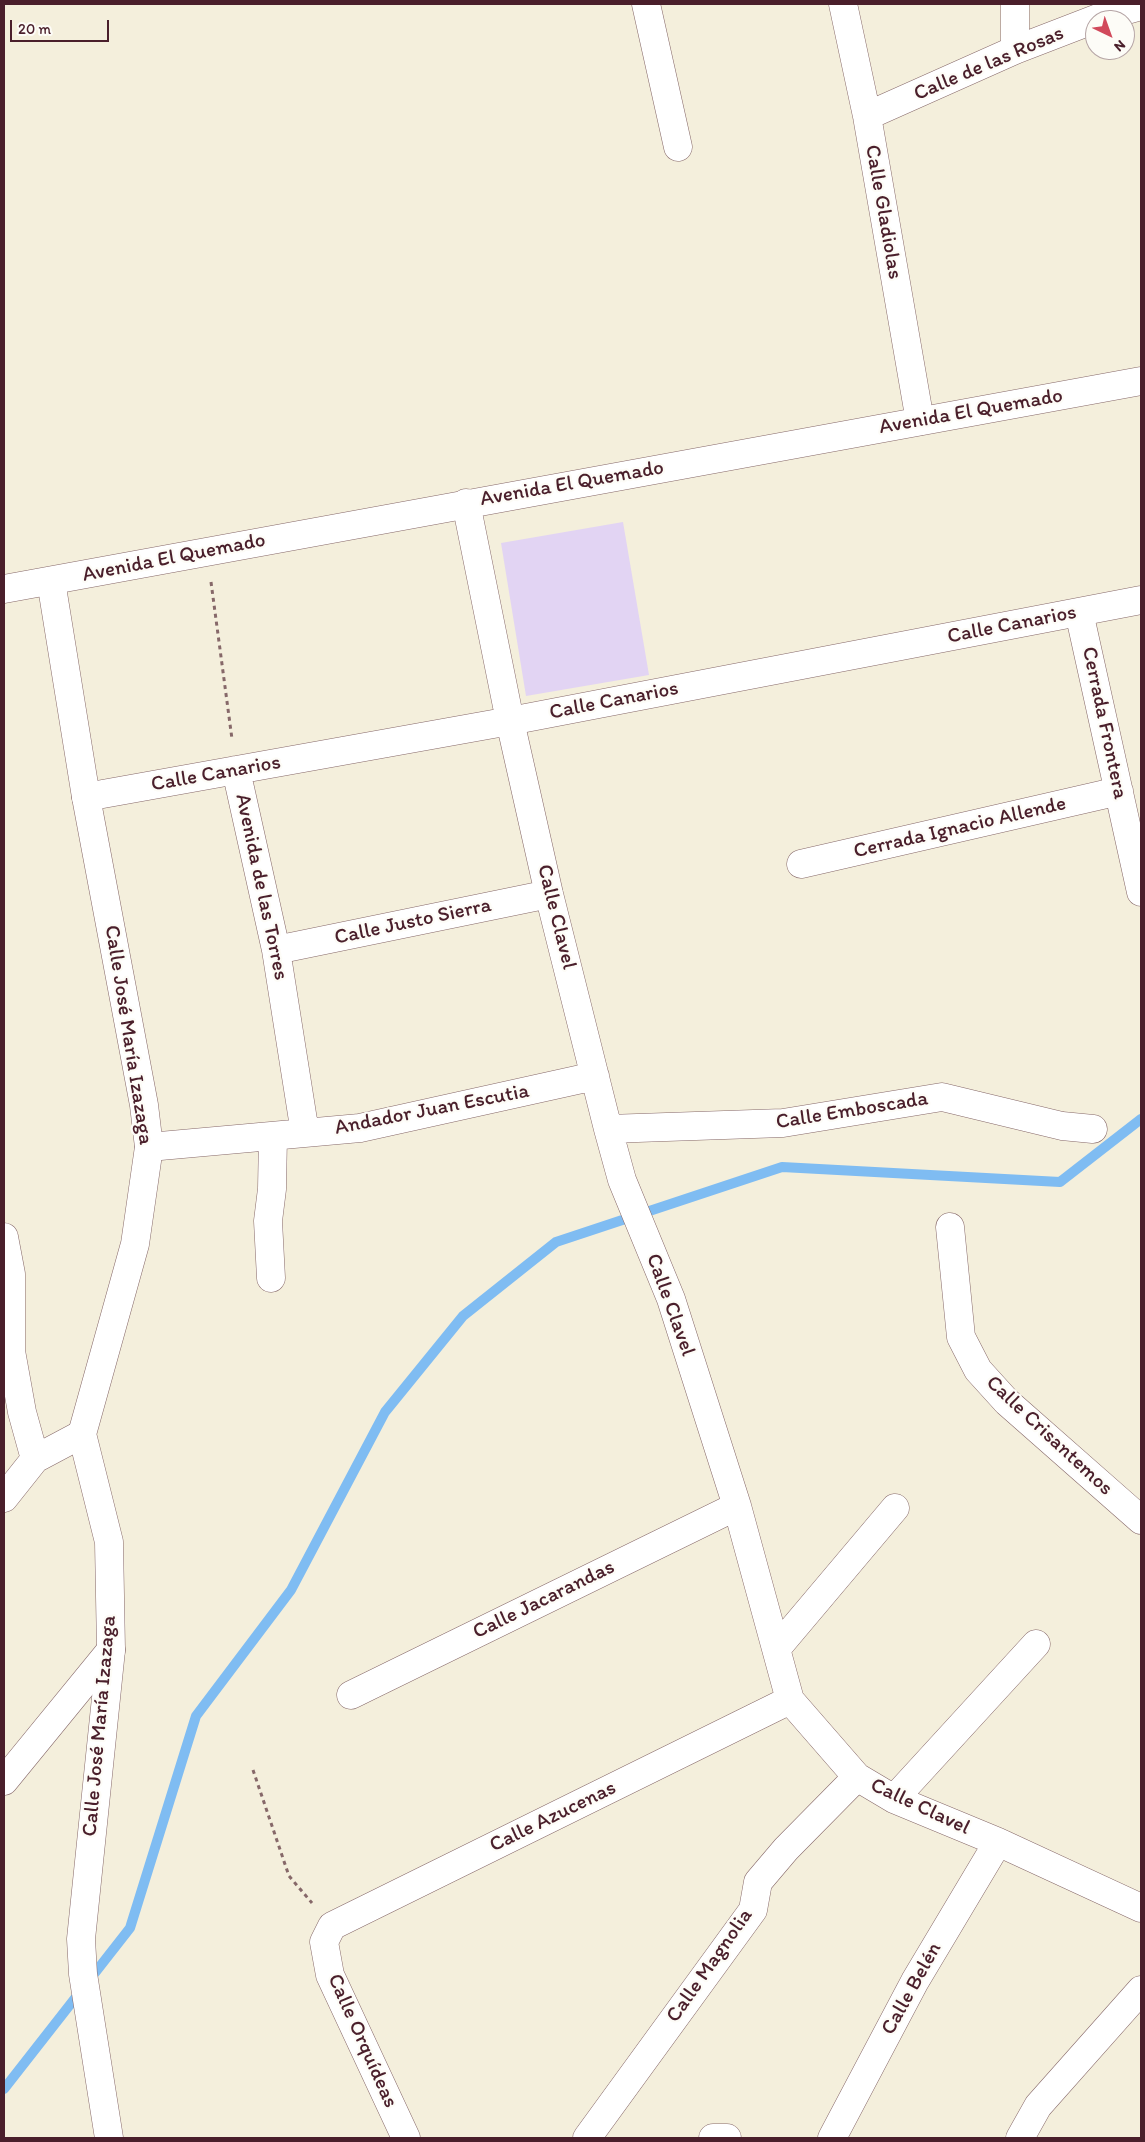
<!DOCTYPE html>
<html>
<head>
<meta charset="utf-8">
<style>
	body { margin:0 }
	#map { position:relative; width:1145px; height:2142px; overflow:hidden; background:#f4efdc; font-family:Itim,sans-serif }
	canvas { display:block }
	.frame { position:absolute; inset:0; border:5px solid #4a1f2b; pointer-events:none }
	.north { position:absolute; left:1085px; top:10px; width:50px; height:50px; box-sizing:border-box; background:#fdfcf7; border:1px solid #b5a4a5; border-radius:50%; rotate:138deg; font-size:14px; font-weight:700; line-height:20px; text-align:center; color:#4a1f2b }
	.north::after { content:''; display:block; margin:auto; width:18px; height:22px; background:#d1495b; clip-path:polygon(50% 0,100% 100%,50% 72%,0 100%) }
	.scale { position:absolute; left:10px; top:20px; width:99px; height:22px; box-sizing:border-box; border:2px solid #4a1f2b; border-top:0; padding-left:6px; font-size:15px; line-height:18px; white-space:nowrap; color:#4a1f2b; -webkit-text-stroke:4px #fdfcf7; paint-order:stroke }
</style>
</head>
<body>
<div id="map">
<canvas width="1145" height="2142"></canvas>
<div class="frame"></div>
<div class="north">N</div>
<div class="scale">20 m</div>
</div>
<script>
const context = document.querySelector('canvas').getContext('2d');
context.lineJoin = 'round';
function paint(path, color) {
  context.fillStyle = color;
  context.fill(path, 'evenodd');
}
function toPath(rows) {
  const path = new Path2D();
  for (const r of rows) {
    path.moveTo(r[0], r[1]);
    for (let i = 2; i < r.length; i += 2) path.lineTo(r[i], r[i + 1]);
  }
  return path;
}
function trace(path, color, width, dash) {
  context.strokeStyle = color;
  context.lineWidth = width;
  context.lineCap = dash ? 'butt' : 'round';
  context.setLineDash(dash || []);
  context.stroke(path);
}
function write(font, color, halo, rows, align = 'center') {
  context.font = font + ' Itim,sans-serif';
  context.lineWidth = 4.5;
  context.setLineDash([]);
  context.textBaseline = 'middle';
  context.strokeStyle = halo;
  context.fillStyle = color;
  for (const [text, x, y, turn = 0] of rows) {
    context.save();
    context.translate(x, y);
    context.rotate((+turn || 0) * Math.PI / 180);
    context.textAlign = isNaN(turn) ? turn : align;
    if (halo) context.strokeText(text, 0, 0);
    context.fillText(text, 0, 0);
    context.restore();
  }
}
paint(toPath([
	[623,522,649,675,526,696,501,543]
]), '#e2d4f3');
trace(toPath([
	[4,2089,130,1928,196,1716,291,1590,385,1412,463,1316,556,1242,782,1167,1060,1182,1141,1119]
]), '#7fbcf2', 10);
const street = toPath([
	[646,4,678,147],
	[843,4,867,116,920,421],
	[1015,4,1015,50],
	[867,116,1015,50,1098,18,1141,6],
	[466,503,510,721,549,894,608,1129,622,1180,671,1299,737,1506,790,1700,857,1777,894,1799,998,1842,1141,1908],
	[1079,612,1141,892],
	[236,770,276,950,305,1133],
	[86,797,510,721,1141,600],
	[801,864,1119,791],
	[276,950,549,894],
	[608,1129,783,1123,942,1097,1062,1126,1093,1129],
	[149,1147,360,1128,595,1076],
	[950,1227,961,1337,978,1370,1007,1402,1141,1520],
	[4,1237,11,1274,11,1351,22,1412,35,1459],
	[271,1278,268,1221,272,1189,273,1136],
	[4,1498,35,1459,82,1434],
	[777,1648,895,1508],
	[351,1695,737,1506],
	[4,1781,111,1650],
	[894,1799,1036,1644],
	[406,2138,330,1975,324,1942,332,1926,790,1700],
	[587,2138,753,1910,758,1882,786,1849,857,1777],
	[713,2138,727,2138],
	[832,2138,915,1981,998,1842],
	[1020,2138,1038,2106,1141,1990]
]);
const secondary = toPath([
	[51,581,86,797,144,1105,149,1147,135,1244,82,1434,109,1542,111,1650,81,1939,83,1974,109,2138],
	[4,589,1141,381]
]);
trace(street, '#866869', 29);
trace(secondary, '#866869', 29);
trace(toPath([
	[211,582,232,739],
	[253,1770,289,1876,312,1903]
]), '#866869', 3, [4, 4]);
trace(street, '#fff', 28);
trace(secondary, '#fff', 28);
write('21px', '#4a1f2b', '#fdfcf7', [
	["Calle de las Rosas",989,64,-23],
	["Calle Gladiolas",883,212,80],
	["Avenida El Quemado",971,412,-10],
	["Avenida El Quemado",572,484,-10],
	["Avenida El Quemado",174,558,-11],
	["Calle Canarios",1012,625,-11],
	["Calle Canarios",614,701,-11],
	["Cerrada Frontera",1104,723,78],
	["Calle Canarios",216,774,-10],
	["Cerrada Ignacio Allende",960,828,-13],
	["Avenida de las Torres",261,887,78],
	["Calle Clavel",556,917,76],
	["Calle Justo Sierra",413,922,-12],
	["Calle José María Izazaga",128,1035,81],
	["Andador Juan Escutia",432,1110,-11],
	["Calle Emboscada",852,1111,-9],
	["Calle Clavel",670,1305,70],
	["Calle Crisantemos",1049,1436,43],
	["Calle Jacarandas",544,1600,-26],
	["Calle José María Izazaga",100,1726,-85],
	["Calle Clavel",920,1807,25],
	["Calle Azucenas",553,1817,-26],
	["Calle Magnolia",710,1966,-55],
	["Calle Belén",912,1989,-61],
	["Calle Orquídeas",362,2041,66]
]);
</script>
</body>
</html>
